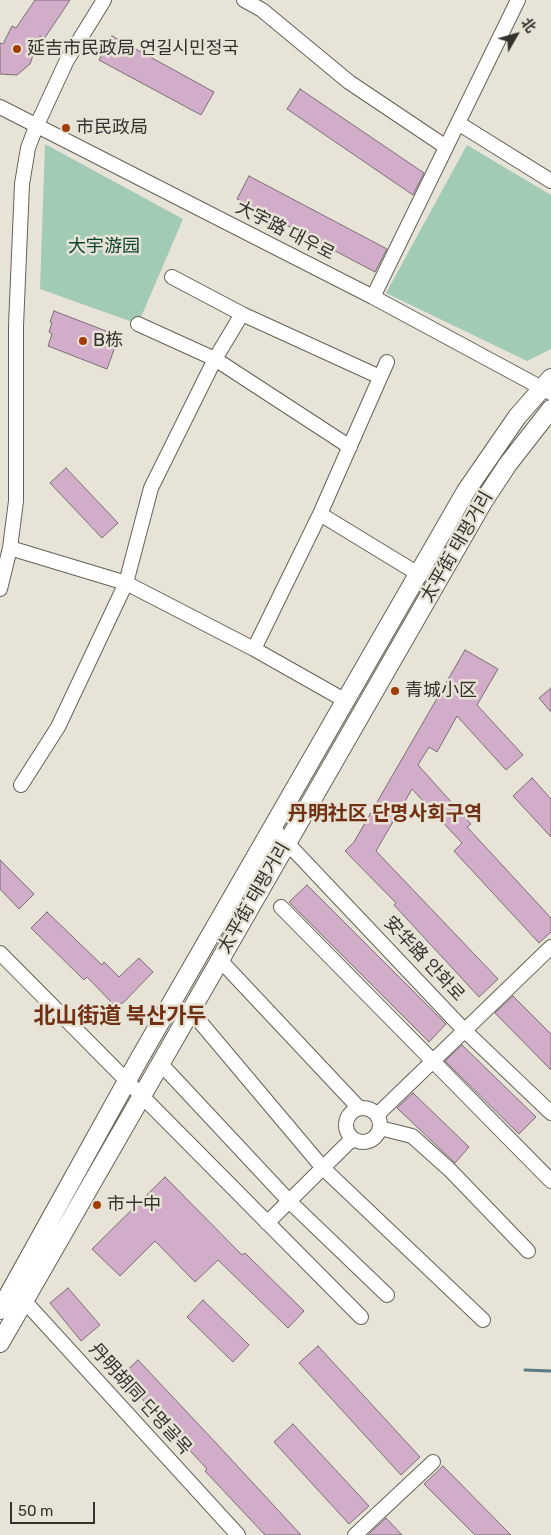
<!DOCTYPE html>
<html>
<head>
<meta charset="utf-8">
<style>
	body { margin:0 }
	#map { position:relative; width:551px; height:1535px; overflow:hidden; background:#e7e3d7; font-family:Rubik,"Noto Sans SC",sans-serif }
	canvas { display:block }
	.north { position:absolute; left:491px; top:10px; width:50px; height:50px; -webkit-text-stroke:4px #e7e3d7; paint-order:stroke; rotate:52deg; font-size:14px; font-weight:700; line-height:20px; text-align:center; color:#34322d }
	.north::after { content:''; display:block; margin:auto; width:18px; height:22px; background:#34322d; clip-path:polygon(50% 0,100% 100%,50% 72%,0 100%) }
	.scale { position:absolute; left:10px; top:1502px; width:85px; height:22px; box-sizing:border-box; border:2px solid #34322d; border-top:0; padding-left:6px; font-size:15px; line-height:18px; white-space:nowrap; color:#34322d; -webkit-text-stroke:4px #e7e3d7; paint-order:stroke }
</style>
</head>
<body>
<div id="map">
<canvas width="551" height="1535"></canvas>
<div class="north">北</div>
<div class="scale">50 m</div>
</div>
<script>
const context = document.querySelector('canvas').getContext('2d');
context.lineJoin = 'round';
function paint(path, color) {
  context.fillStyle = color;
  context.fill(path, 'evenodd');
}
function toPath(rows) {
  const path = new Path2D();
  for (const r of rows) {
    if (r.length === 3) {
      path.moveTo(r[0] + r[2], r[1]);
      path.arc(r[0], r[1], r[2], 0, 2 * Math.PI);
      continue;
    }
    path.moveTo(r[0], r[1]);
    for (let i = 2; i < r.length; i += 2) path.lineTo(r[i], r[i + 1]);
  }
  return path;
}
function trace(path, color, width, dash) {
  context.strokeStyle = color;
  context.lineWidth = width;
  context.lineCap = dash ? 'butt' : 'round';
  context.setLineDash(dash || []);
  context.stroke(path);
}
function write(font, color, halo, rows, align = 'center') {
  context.font = font + ' Rubik,"Noto Sans SC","Noto Sans KR",sans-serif';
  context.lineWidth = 5;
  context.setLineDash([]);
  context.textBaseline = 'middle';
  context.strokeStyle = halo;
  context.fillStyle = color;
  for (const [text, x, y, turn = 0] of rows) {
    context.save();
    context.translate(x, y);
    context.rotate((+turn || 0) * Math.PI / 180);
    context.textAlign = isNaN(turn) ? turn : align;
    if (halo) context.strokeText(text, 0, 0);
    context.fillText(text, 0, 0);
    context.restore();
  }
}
paint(toPath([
	[45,144,183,219,138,324,40,289],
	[467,145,551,195,551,349,527,361,386,293]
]), '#a2cbb6');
trace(toPath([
	[525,1370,551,1371]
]), '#5a7c85', 3);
const building = toPath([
	[35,0,70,0,44,39,40,36,30,64,17,75,0,74,0,43,3,44,12,26,16,28,35,0],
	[112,36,214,92,201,115,99,60,112,36],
	[300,89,424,173,413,195,287,109,300,89],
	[249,176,387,249,375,272,237,199,249,176],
	[54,311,119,336,107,369,48,346,52,334,49,332,52,323,50,322,54,311],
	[66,468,118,523,102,538,50,483,66,468],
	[465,650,498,669,477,705,523,755,506,770,457,716,437,752,429,747,418,765,471,824,467,827,551,918,551,932,539,943,454,851,462,843,412,789,376,851,498,979,479,997,394,905,396,903,345,851,354,842,465,650],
	[551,688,551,712,539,698,551,688],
	[532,778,551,799,551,837,513,796,532,778],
	[0,860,34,894,19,909,0,889,0,860],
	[307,885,446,1024,429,1042,289,902,307,885],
	[47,912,102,965,104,962,119,977,139,958,153,972,123,1003,114,1005,87,977,84,980,31,928,47,912],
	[513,996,551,1034,551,1070,495,1013,513,996],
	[462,1045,536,1117,519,1134,445,1061,462,1045],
	[413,1093,469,1147,455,1163,397,1108,413,1093],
	[165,1177,242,1255,245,1253,304,1311,288,1328,218,1260,195,1282,155,1241,120,1276,92,1249,165,1177],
	[68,1288,100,1325,81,1341,50,1303,68,1288],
	[203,1300,249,1345,233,1362,187,1317,203,1300],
	[318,1346,420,1457,401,1475,299,1363,318,1346],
	[138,1360,216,1443,301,1535,265,1535,205,1471,207,1469,121,1376,138,1360],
	[293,1424,369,1506,349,1524,274,1442,293,1424],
	[443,1466,511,1535,475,1535,424,1484,443,1466],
	[386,1518,402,1535,368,1535,386,1518]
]);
paint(building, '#d2adc9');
trace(building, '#796f76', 1);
const minor = toPath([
	[244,0,262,10,349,82,446,147],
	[0,107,373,297,551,393],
	[458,123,551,181],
	[172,277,242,314,380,377],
	[373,297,518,0],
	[138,324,215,359,350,447],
	[320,514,420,575],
	[10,548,126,583,254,649,346,701],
	[0,589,10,548,16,501,16,326,22,184,28,148,36,127,67,60,104,0],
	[254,649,320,514,387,362],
	[21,785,58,727,126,583,151,488,215,359,242,314],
	[273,828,464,1030,551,1113],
	[281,907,551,1181],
	[0,953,361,1317],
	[219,959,359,1108],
	[190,1010,323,1168,483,1320],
	[160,1063,289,1201,387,1295],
	[363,1125,17],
	[377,1115,551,947],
	[380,1128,412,1136,450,1170,528,1251],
	[267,1223,352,1139],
	[18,1294,238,1535],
	[355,1535,433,1462]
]);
const major = toPath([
	[0,1310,138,1061,466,491,517,417,551,378],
	[0,1343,483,502,508,464,551,409]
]);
trace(minor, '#656257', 16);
trace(major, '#656257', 20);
trace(minor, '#fff', 14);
trace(major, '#fff', 18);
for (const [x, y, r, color] of [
	[17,49,5,"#a13e03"],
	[66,128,5,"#a13e03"],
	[83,341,5,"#a13e03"],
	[395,691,5,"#a13e03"],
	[97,1205,5,"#a13e03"]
]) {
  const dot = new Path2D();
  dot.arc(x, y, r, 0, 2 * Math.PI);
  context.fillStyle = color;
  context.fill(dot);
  trace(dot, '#e7e3d7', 2);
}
write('18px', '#34322d', '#e7e3d7', [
	["延吉市民政局 연길시민정국",27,49],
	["市民政局",76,128],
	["B栋",93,341],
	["青城小区",405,691],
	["市十中",107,1205]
], 'left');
write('18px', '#34322d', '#e7e3d7', [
	["大宇路 대우로",285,231,27],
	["太平街 태평거리",457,547,-60],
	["太平街 태평거리",254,898,-60],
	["安华路 안화로",424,959,47],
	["丹明胡同 단명골목",140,1399,48]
]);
write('18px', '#0b452f', '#e7e3d7', [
	["大宇游园",104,247]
]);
write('bold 20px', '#713012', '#e7e3d7', [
	["丹明社区 단명사회구역",385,814]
]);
write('bold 22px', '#713012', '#e7e3d7', [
	["北山街道 북산가두",120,1017]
]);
</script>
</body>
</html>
